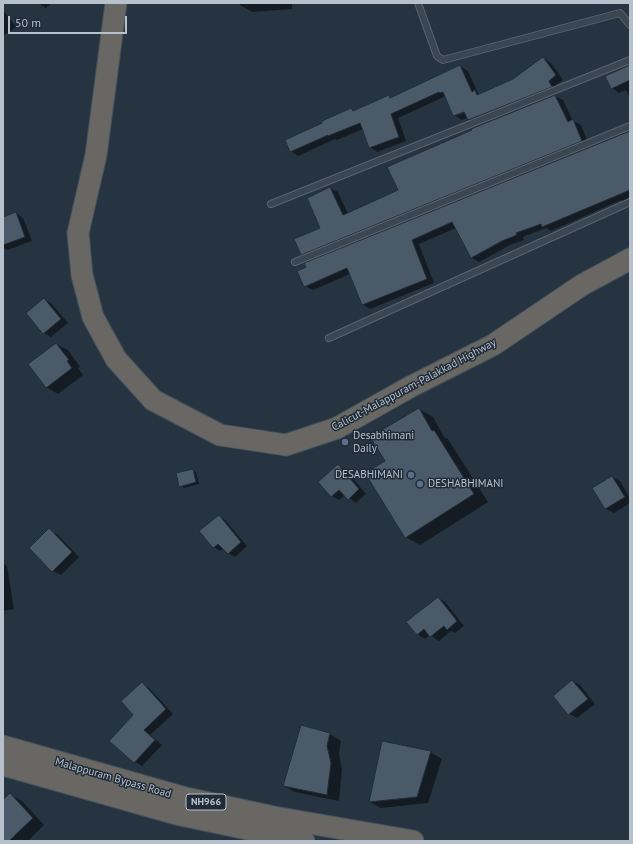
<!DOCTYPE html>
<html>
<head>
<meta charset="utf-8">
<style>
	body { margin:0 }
	#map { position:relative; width:633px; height:844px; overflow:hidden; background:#263442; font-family:"PT Sans",sans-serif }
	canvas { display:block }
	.frame { position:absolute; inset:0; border:4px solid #b7c1cc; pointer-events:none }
	.scale { position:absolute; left:8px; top:16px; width:119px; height:18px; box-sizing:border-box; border:2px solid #b7c1cc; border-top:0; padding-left:5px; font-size:12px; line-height:14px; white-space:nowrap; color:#b7c1cc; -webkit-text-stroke:3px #1f2b37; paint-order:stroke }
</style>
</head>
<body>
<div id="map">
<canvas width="633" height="844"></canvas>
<div class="frame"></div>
<div class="scale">50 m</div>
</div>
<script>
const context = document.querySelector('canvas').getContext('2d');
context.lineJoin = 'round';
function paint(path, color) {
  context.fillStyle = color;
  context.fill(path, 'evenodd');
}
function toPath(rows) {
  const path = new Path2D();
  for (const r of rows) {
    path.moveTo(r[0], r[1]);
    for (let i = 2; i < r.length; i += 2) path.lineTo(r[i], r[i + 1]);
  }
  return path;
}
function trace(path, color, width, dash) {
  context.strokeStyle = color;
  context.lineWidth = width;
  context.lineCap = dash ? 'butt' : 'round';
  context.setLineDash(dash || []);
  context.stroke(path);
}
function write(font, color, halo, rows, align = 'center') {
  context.font = font + ' "PT Sans",sans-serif';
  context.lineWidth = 3;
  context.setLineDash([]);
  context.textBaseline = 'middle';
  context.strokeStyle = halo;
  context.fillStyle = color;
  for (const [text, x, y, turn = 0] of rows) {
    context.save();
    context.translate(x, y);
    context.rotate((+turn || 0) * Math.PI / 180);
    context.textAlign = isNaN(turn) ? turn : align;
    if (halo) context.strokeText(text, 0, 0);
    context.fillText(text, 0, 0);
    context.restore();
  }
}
paint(toPath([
	[38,3,51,3,46,8],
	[240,3,292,3,292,9,252,12,240,5],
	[3,10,16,27,3,36],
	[543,58,551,63,563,80,556,85,559,91,476,124,469,120,468,117,462,120,454,115,446,96,398,118,406,141,377,152,370,147,363,129,337,140,335,139,298,156,291,151,351,109,355,111,389,96,392,98,460,66,468,71,478,93,480,95,514,79],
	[469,111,458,115,458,113],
	[630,66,630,98,626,90,619,93,612,88],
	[555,96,563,100,573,121,581,125,589,145,309,259,301,254,321,228,330,188,338,192,348,214,399,191,473,130],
	[630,132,630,197,623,201,621,200,551,231,546,228,523,237,524,240,510,245,479,262,472,258,456,228,419,244,434,283,370,309,362,304,350,274,313,290,305,286],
	[16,213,23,218,32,241,7,250,3,248,3,218],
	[44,299,52,304,68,323,51,337,44,333],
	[56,344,68,350,80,367,78,368,83,375,58,394,46,387],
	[419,409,433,417,444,437,448,439,488,502,420,545,406,537,386,461],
	[338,465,345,469,366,494,356,503,345,495,339,500,332,496],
	[193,470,196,472,199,484,184,488,180,486],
	[612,477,620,481,630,498,630,503,614,513,606,509,594,488],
	[219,516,225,520,247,546,235,557,228,553,223,549,220,551,214,547,201,531],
	[49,530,57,534,79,557,61,575,53,571],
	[3,563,7,566,14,609,3,611],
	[438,598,445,602,464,626,455,633,451,631,439,641,430,635,425,639,417,634],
	[572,681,580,685,595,704,577,718,569,714],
	[142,684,149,688,173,714,150,735,162,745,142,766,135,762,134,715],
	[330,734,341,741,339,753,342,770,339,801,295,792,284,786],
	[430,752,442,759,428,803,381,808,370,802],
	[10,794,22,801,44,825,28,841,3,841,3,801]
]), '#0007');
const building = toPath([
	[543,57,556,75,549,81,552,87,468,120,464,112,453,116,443,92,440,93,439,92,391,114,399,137,369,148,360,123,328,136,328,135,290,152,285,140,322,123,322,121,351,108,353,111,389,95,390,98,460,65,472,92,475,90,477,95,513,79,543,57],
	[630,65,630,80,611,89,605,76,630,65],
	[555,95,568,122,573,119,582,141,301,255,294,239,320,228,307,198,330,187,343,215,398,190,387,167,472,130,471,129,555,95],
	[630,131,630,190,542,227,541,224,516,233,517,235,502,241,471,258,452,222,412,240,427,279,362,305,347,268,304,287,297,271,306,267,304,263,630,131],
	[16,212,25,237,3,245,3,217,16,212],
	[44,298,61,319,43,334,26,313,44,298],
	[56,343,69,360,67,361,72,368,46,388,28,364,56,343],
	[419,408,432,431,434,430,474,494,405,538,365,473,385,461,370,437,419,408],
	[338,464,359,489,348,500,339,490,331,497,318,482,338,464],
	[193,469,196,482,179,487,176,473,193,469],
	[612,476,625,497,605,509,592,488,612,476],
	[219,515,241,542,228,554,218,544,213,548,199,531,219,515],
	[49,528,72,552,52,572,29,548,49,528],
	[438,597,457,621,447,630,444,626,430,637,424,629,417,635,406,622,438,597],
	[572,680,588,699,568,715,553,696,572,680],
	[142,682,166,709,144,730,155,740,134,763,109,741,133,715,121,701,142,682],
	[301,725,330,733,327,746,331,763,327,795,283,786,301,725],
	[382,741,431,751,417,797,369,802,382,741],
	[10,793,33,818,9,841,3,841,3,800,10,793]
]);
paint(building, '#4a5a68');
trace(building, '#212d39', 1);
const service = toPath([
	[418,3,437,56,443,60,620,13,630,25],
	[271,204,630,60],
	[295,262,630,126],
	[329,338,630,202]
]);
const trunk = toPath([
	[116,3,96,155,78,233,82,275,93,317,116,359,153,400,220,435,286,445,337,428,410,387,493,345,582,285,630,259],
	[3,746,186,798,274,817,413,841],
	[3,765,176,814,304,841]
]);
trace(service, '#58646f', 8);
trace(trunk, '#45515c', 23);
trace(service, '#3a4652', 6);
trace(trunk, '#686764', 21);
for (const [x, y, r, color] of [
	[345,442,4,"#5c6f8a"],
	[411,475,4,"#5c6f8a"],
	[420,484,4,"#5c6f8a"]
]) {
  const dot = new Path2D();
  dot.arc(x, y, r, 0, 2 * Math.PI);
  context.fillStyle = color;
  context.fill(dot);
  trace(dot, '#1f2b37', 1.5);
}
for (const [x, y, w] of [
	[206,802,40]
]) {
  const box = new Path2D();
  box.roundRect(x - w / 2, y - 8, w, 16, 3);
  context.fillStyle = '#1f2b37';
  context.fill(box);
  trace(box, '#b7c1cc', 1);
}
write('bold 10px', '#b7c1cc', null, [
	["NH966",206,802]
]);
write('11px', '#b7c1cc', '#1f2b37', [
	["Calicut-Malappuram-Palakkad Highway",414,385,-28],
	["Malappuram Bypass Road",113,778,16]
]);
write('11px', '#b7c1cc', '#1f2b37', [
	["Desabhimani",353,436],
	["Daily",353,449],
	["DESABHIMANI",403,475,"right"],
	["DESHABHIMANI",428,484]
], 'left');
</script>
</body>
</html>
